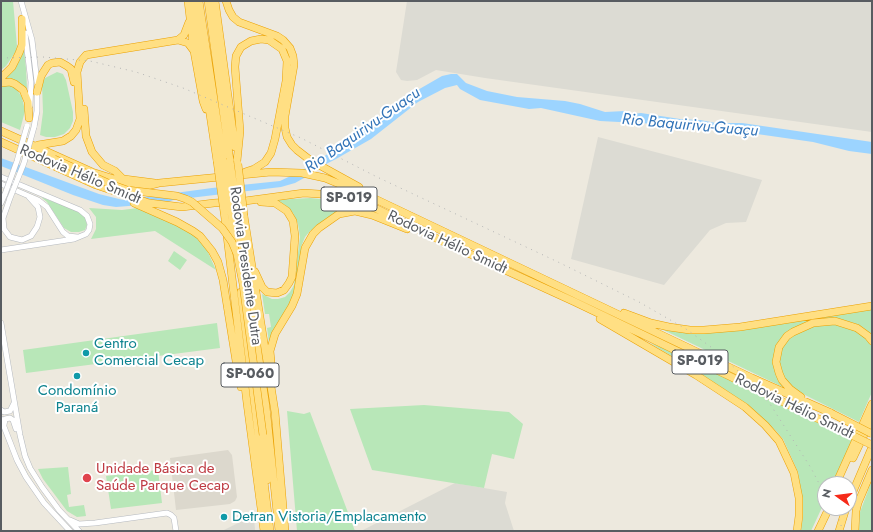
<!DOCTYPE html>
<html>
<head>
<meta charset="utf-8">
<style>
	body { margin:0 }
	#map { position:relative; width:873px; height:532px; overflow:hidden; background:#ede9de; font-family:Jost,sans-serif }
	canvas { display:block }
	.frame { position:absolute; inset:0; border:2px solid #585c61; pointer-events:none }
	.north { position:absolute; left:817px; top:476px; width:40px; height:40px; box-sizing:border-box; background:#fff; border:1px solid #bcbec0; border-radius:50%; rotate:284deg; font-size:11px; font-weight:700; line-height:16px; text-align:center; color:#585c61 }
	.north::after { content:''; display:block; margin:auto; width:14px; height:18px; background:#f62b1a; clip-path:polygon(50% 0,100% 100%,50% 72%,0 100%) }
</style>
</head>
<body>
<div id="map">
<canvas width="873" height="532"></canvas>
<div class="frame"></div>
<div class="north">N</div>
</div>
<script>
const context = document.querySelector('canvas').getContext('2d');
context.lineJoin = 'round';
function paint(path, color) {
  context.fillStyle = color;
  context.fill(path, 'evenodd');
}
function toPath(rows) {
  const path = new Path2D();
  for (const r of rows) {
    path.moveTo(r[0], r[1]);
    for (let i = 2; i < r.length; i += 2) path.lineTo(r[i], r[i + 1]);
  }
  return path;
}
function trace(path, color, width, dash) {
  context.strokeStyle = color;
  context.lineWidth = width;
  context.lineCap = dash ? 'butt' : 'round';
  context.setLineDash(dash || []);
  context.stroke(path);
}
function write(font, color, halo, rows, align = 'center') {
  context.font = font + ' Jost,sans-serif';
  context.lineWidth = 4;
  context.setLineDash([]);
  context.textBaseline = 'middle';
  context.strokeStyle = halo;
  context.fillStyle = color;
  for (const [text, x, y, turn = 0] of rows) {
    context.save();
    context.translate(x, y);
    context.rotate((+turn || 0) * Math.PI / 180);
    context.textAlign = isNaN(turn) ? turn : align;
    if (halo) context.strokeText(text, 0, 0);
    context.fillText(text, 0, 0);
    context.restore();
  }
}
paint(toPath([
	[407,1,872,1,872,132,485,78,436,70,417,80,407,81,401,80,396,72],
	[598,137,762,180,746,222,726,223,710,230,664,285,571,259],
	[455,483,507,492,505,503,514,531,361,531],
	[254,515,255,531,222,531]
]), '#dcdbd3');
paint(toPath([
	[228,450,232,455,237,497,235,501,230,504,176,510,170,458]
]), '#dcd8cd');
paint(toPath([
	[1,1,13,1,17,46,16,51,6,66,1,70],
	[23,41,26,68,27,89,17,81,5,80,5,76],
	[57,72,63,74,66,80,73,112,73,121,70,128,64,134,55,137,46,137,40,135,43,112,42,84,45,78],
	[6,85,15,87,22,97,25,111,20,130,1,122,1,87],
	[41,197,73,209,85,216,87,225,85,230,79,232,71,232,64,228,47,202],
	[310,198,340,201,370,212,338,212,326,219,312,232,311,230,305,237,301,247,302,248,295,294,269,343,267,328,271,327,269,314,265,314,262,294,272,299,278,299,285,297,290,292,294,285,300,237,298,224,293,213,285,205,276,200],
	[89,208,122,210,138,208,182,226,196,237,206,248,216,270,155,231,91,239,96,229,96,217],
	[174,251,187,260,180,270,168,261],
	[872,308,872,335,862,327,854,323,828,318,811,321,792,329,775,353,789,390,655,326,691,332],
	[217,323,220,348,26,373,23,350],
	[830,323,857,330,872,344,872,392,859,422,795,390,783,376,779,360,781,349,787,341,794,335,806,327],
	[650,343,679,354,853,439,833,484,825,484,825,501,811,531,801,531,803,516,802,498,798,472,783,439,776,431,747,404,698,372],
	[424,405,509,412,523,424,514,459,492,454,484,488,372,470,350,409],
	[287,411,304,414,310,412,355,531,297,531],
	[68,467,71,494,67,495,69,507,84,505,86,516,77,517,67,511,43,479,38,469],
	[158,470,162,503,111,509,106,476],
	[872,480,872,531,859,531,860,512]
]), '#b8e7b8');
paint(toPath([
	[451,74,457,74,466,83,487,91,517,97,565,101,580,104,605,112,625,111,633,114,641,113,680,119,700,120,716,123,742,123,872,142,872,154,849,151,813,142,729,130,702,127,691,128,660,123,657,124,600,121,541,108,529,109,480,100,460,89,457,85,445,88,418,102,371,139,336,159,318,168,304,178,295,183,281,187,173,200,166,203,116,207,103,205,73,195,1,166,1,158,99,194,123,200,212,188,280,181,301,171,334,150,359,133,409,95,442,76]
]), '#9cd4ff');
const secondary = toPath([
	[21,1,32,40,37,82],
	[25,33,31,82,30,106],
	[34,127,37,111,37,90],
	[1,177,80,210,87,216,90,224,89,230,86,234,74,239,1,250],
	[1,184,38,200,47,207,63,232,68,236,77,237],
	[1,203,5,194],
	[3,218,4,229,10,237,22,240,31,236,37,227,40,217,38,207,29,197],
	[2,221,10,198],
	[1,323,20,435,25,456,30,468,42,487,59,510,79,531],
	[1,410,4,412,10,411,14,403],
	[1,419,17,460,26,477,44,503,70,531],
	[4,425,5,419,10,418,13,420,16,429],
	[70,520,79,524,95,523,167,513,171,515,174,518,176,531]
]);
const highway = toPath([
	[188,1,194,51,203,101,206,109],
	[193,1,217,161],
	[199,1,223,159],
	[208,1,230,161],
	[215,1,235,147],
	[226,1,229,10,233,17,239,22,277,36,283,40,290,48,293,56,294,65,285,116,285,128,287,137,292,145,297,150,310,160,359,187],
	[178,40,184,35,189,22],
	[1,78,12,67,19,53,22,45,22,19],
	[1,83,10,82,15,84,23,90,28,102,29,118],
	[37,92,41,76,48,65,52,63,60,62,67,66,71,69,74,82],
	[84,109,86,136,92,152,103,165,115,171,123,179],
	[1,131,92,172,133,185,147,186,159,183,271,172,302,173,325,178,371,197,752,378,831,413],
	[1,142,96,185,149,203,182,207,214,203,245,201,304,193,334,195,350,199,377,209,444,242,575,302,825,422],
	[38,145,63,141,71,136,76,130,80,119,77,72,80,62,86,55,178,40,188,43,194,51],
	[237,161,240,131,235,67,236,56,241,47,251,41,261,39,269,40,282,49,287,61,286,81,275,139,271,153,265,162,254,169,245,172],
	[124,179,155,183],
	[134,203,177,222,193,231,200,236,212,251,218,262,223,280,236,361,241,387],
	[244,216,275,412,285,531],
	[238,217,266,407,279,531],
	[232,218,235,248],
	[225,219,247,403,264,531],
	[255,272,262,287,267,292,277,293,284,290,289,283,292,277,295,236,293,221,287,211,275,203,261,202],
	[241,292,270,531],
	[624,313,651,323,669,327,690,330,704,330,740,327,872,306],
	[600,319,696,375,745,407,765,425,779,441,794,473,799,498,799,516,797,531],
	[271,361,270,351,275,334,292,306,297,294,305,248,313,234,319,228,339,214,355,211,372,215,407,229],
	[801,397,790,389,782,380,779,373,776,362,779,347,787,336,793,332,813,323,835,321,857,328,868,336,872,341],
	[263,435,267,467,267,480],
	[853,458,872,418],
	[836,484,872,404],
	[849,501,872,447],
	[818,531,829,508],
	[839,531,846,508],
	[855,531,856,511,858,503,872,470]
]);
trace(secondary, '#b5b9bf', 6);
trace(highway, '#eba100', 8);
trace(secondary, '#fff', 5);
trace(highway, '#ffdf83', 7);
trace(toPath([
	[1,58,43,57,90,61,136,72,183,88,301,138,377,177,558,262,639,302,686,329,715,350,738,371,770,404,811,468,825,495],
	[835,508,843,531]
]), '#b3b4b4', 1, [1, 5]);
const secondaryBridge = toPath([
	[5,194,17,161,27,126],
	[10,198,24,163,34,127]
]);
const highwayBridge = toPath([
	[54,159,110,184,127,190,177,196,186,199,192,202,222,228,232,242,237,254,243,284,263,435],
	[223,159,232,218],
	[217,161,225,219],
	[230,161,238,217],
	[238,164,244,216],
	[831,413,872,434],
	[825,422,872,445]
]);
trace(secondaryBridge, '#b5b9bf', 6, []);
trace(highwayBridge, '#eba100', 8, []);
trace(secondaryBridge, '#fff', 5);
trace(highwayBridge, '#ffdf83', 7);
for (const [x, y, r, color] of [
	[86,353,4,"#0f9aa8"],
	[77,376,4,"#0f9aa8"],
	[87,478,5,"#e0444e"],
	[224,517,4,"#0f9aa8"]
]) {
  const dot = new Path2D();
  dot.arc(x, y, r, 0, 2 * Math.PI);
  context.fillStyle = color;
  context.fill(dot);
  trace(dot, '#fff', 1.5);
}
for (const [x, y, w] of [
	[349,199,56],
	[700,362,56],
	[250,375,58]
]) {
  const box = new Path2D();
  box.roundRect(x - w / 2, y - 12, w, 24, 3);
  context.fillStyle = '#fff';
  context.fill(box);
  trace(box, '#585c61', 1);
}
write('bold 14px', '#585c61', null, [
	["SP-019",349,199],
	["SP-019",700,362],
	["SP-060",250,375]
]);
write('15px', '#585c61', '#fff', [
	["Rodovia Hélio Smidt",80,175,23],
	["Rodovia Hélio Smidt",447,243,25],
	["Rodovia Presidente Dutra",245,266,82],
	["Rodovia Hélio Smidt",794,407,26]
]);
write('15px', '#0d838f', '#fff', [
	["Centro",94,344],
	["Comercial Cecap",94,361],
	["Condomínio",77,391,"center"],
	["Paraná",77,408,"center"],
	["Detran Vistoria/Emplacamento",232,517]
], 'left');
write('15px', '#be3a42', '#fff', [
	["Unidade Básica de",96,469],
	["Saúde Parque Cecap",96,486]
], 'left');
write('italic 16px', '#3274b8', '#fff', [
	["Rio Baquirivu-Guaçu",690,126,5],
	["Rio Baquirivu-Guaçu",363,131,-35]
]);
</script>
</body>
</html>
